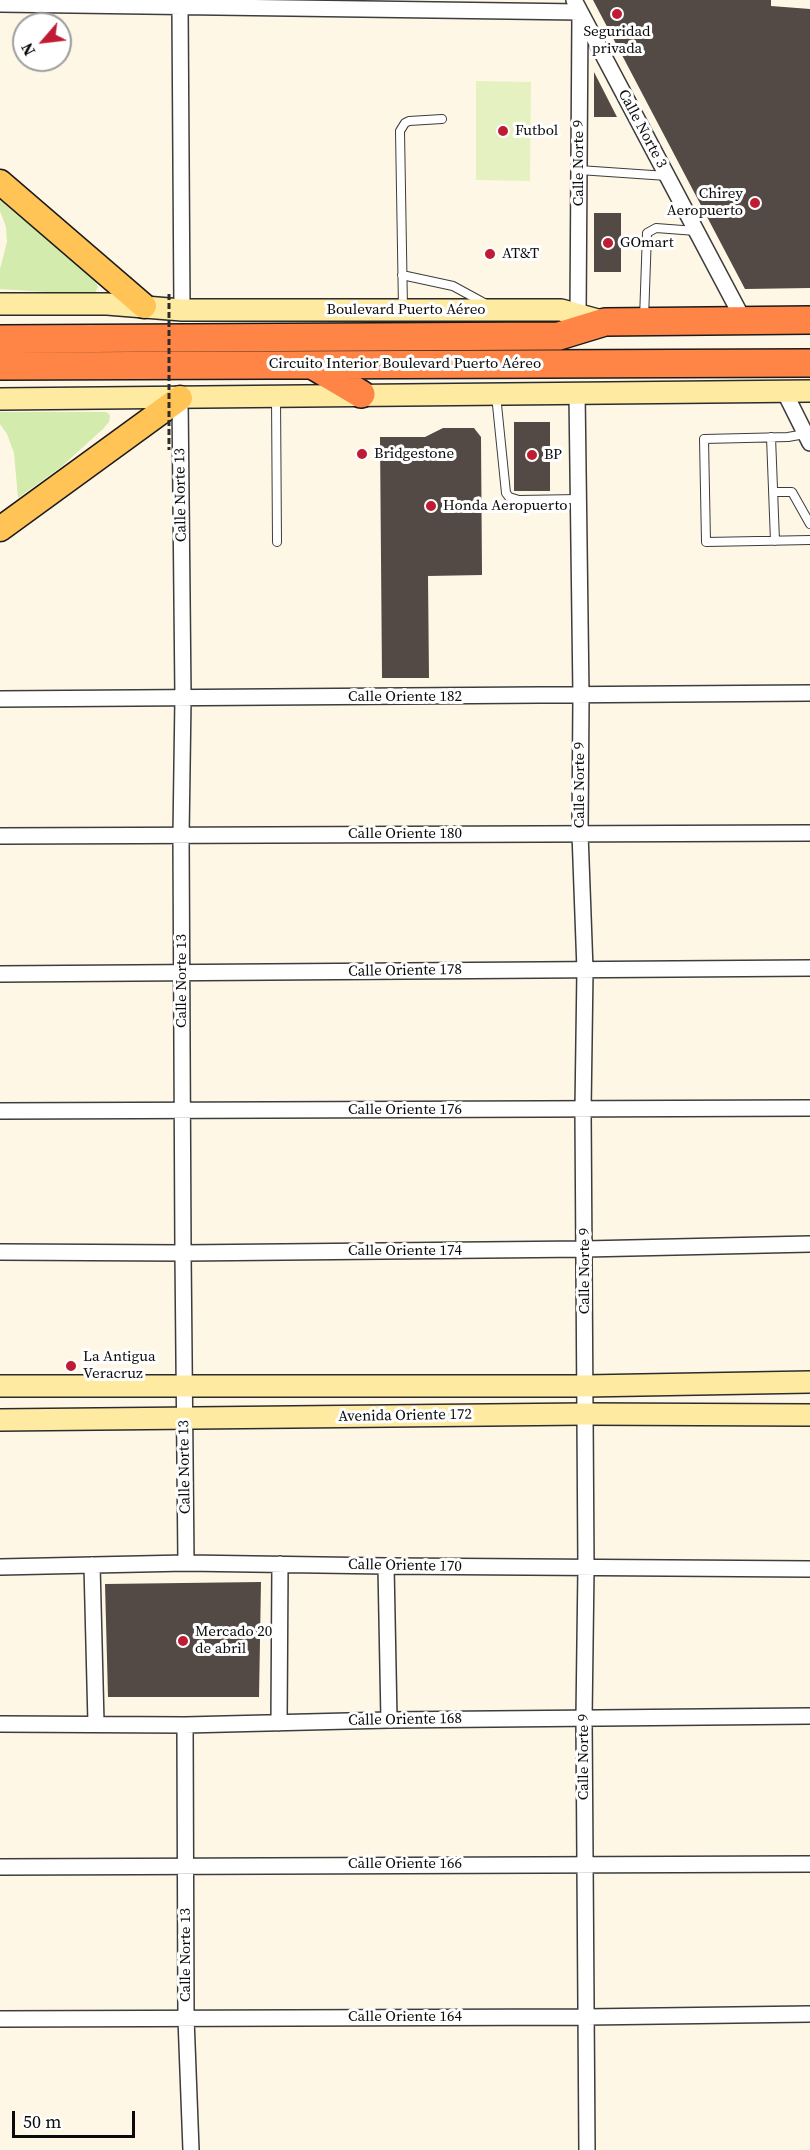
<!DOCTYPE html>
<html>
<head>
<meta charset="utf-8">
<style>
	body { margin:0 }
	#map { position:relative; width:810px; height:2150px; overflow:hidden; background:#fff7e6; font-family:"Source Serif 4",serif }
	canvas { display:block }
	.north { position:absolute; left:12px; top:12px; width:60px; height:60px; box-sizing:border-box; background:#fff; border:2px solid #9d9d9d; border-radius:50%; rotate:242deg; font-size:16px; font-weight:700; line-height:24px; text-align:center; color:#0a0a0a }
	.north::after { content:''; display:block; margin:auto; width:21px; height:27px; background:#c01b35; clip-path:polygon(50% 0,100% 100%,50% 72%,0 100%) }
	.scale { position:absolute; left:12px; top:2111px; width:123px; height:27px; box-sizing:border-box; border:3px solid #0a0a0a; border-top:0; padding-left:8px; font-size:18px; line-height:21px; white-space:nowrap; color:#0a0a0a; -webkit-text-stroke:4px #fff; paint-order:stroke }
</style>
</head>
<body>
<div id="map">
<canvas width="810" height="2150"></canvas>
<div class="north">N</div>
<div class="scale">50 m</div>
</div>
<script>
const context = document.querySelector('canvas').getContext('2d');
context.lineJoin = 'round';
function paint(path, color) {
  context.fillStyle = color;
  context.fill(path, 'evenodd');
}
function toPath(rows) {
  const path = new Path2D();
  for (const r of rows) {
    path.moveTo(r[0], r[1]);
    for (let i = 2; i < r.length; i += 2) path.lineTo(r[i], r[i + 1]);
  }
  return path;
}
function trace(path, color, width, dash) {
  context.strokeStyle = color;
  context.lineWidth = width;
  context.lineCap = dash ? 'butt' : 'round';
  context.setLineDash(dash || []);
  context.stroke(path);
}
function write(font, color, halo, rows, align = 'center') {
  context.font = font + ' "Source Serif 4",serif';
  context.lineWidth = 6;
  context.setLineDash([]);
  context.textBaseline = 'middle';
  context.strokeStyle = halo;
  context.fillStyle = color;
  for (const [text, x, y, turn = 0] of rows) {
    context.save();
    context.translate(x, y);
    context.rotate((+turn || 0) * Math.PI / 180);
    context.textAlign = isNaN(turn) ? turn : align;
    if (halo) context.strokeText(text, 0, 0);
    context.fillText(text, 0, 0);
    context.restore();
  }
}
paint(toPath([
	[0,197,96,282,98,287,95,293,90,295,0,289,0,269,7,242,6,227,0,211],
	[0,412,105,412,108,413,110,416,109,422,103,429,61,467,18,498,14,453,7,434,0,424]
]), '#d4ebae');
paint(toPath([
	[476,81,531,82,530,181,476,180]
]), '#e6f1c1');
paint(toPath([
	[593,0,771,0,771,6,810,9,810,288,745,289],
	[594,72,617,117,594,117],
	[594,213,621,213,621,272,594,272],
	[514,422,550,422,550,491,514,491],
	[443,428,474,428,481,437,482,575,428,576,429,678,382,678,380,437,425,437],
	[261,1582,259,1697,108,1697,105,1584]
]), '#534945');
const lane = toPath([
	[579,170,667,176],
	[402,275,453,286,486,304],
	[403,308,400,131,405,123,409,121,442,119],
	[644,319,647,233,656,228,696,231],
	[496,395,506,493,509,497,519,500,578,499],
	[276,397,277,542],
	[805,434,788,437,704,439,706,542,810,540],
	[771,437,775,541],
	[773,492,792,492,810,524]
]);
const street = toPath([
	[574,0,744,321],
	[0,4,580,12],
	[180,8,182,310],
	[578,315,580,15],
	[784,391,810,443],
	[577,393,581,696,580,833,585,970,583,1110,586,1568,584,1718,587,2150],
	[180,398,183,698,181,836,183,1253,186,1563],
	[0,699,810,693],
	[0,836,810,833],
	[0,974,810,968],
	[0,1111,810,1108],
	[0,1252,183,1253,585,1249,810,1244],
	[92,1565,96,1723],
	[386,1566,389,1720],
	[0,1567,186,1563,386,1566,810,1569],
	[279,1723,280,1564],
	[0,1724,185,1725,389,1720,810,1716],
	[185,1725,186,2018,191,2150],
	[0,1867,810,1864],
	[0,2019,586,2017,810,2014]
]);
const secondary = toPath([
	[0,304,107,304,182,310,561,310,605,322],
	[0,399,810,391],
	[0,1386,585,1386,810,1382],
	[0,1420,585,1414,810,1415]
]);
const primary = toPath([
	[0,182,144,306],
	[0,529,180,398]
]);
const highway = toPath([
	[0,339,559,336,605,322,810,320],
	[312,365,361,394],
	[0,366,810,363]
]);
trace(lane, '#3d3d3d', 10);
trace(street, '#3d3d3d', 18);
trace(secondary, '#2c2c2c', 24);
trace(primary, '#1b1b1b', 27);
trace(highway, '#1b1b1b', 30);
trace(lane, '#fff', 8);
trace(street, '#fff', 15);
trace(secondary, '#ffeaa1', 21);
trace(primary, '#ffc356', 24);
trace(highway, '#fe8545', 27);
trace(toPath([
	[169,294,169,450]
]), '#2c2c2c', 3, [6, 3]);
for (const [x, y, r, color] of [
	[617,14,6,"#c01b35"],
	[503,131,6,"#c01b35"],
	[755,203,6,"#c01b35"],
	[608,243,6,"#c01b35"],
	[490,254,6,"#c01b35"],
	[362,454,6,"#c01b35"],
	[532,455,6,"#c01b35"],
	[431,506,6,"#c01b35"],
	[71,1366,6,"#c01b35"],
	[183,1641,6,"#c01b35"]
]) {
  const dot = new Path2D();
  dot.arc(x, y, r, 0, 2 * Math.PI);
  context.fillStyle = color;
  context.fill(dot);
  trace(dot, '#fff', 2);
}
write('15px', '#0a0a0a', '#fff', [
	["Seguridad",617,32,"center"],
	["privada",617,49,"center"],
	["Futbol",515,131],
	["Chirey",743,194,"right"],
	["Aeropuerto",743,211,"right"],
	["GOmart",620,243],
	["AT&T",502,254],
	["Bridgestone",374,454],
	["BP",544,455],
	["Honda Aeropuerto",443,506],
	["La Antigua",83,1357],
	["Veracruz",83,1374],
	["Mercado 20",195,1632],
	["de abril",195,1649]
], 'left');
write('15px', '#0a0a0a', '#fff', [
	["Calle Norte 3",642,129,62],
	["Calle Norte 9",579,163,-90],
	["Boulevard Puerto Aéreo",406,310],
	["Circuito Interior Boulevard Puerto Aéreo",405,364],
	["Calle Norte 13",181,495,-91],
	["Calle Oriente 182",405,697],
	["Calle Norte 9",580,785,-90],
	["Calle Oriente 180",405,834],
	["Calle Oriente 178",405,971,-1],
	["Calle Norte 13",182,981,-90],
	["Calle Oriente 176",405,1110],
	["Calle Oriente 174",405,1251],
	["Calle Norte 9",585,1271,-90],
	["Avenida Oriente 172",405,1416,-1],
	["Calle Norte 13",185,1467,-91],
	["Calle Oriente 170",405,1566,1],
	["Calle Oriente 168",405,1720,-1],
	["Calle Norte 9",584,1757,-90],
	["Calle Oriente 166",405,1864],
	["Calle Norte 13",186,1955,-90],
	["Calle Oriente 164",405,2017]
]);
</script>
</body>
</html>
